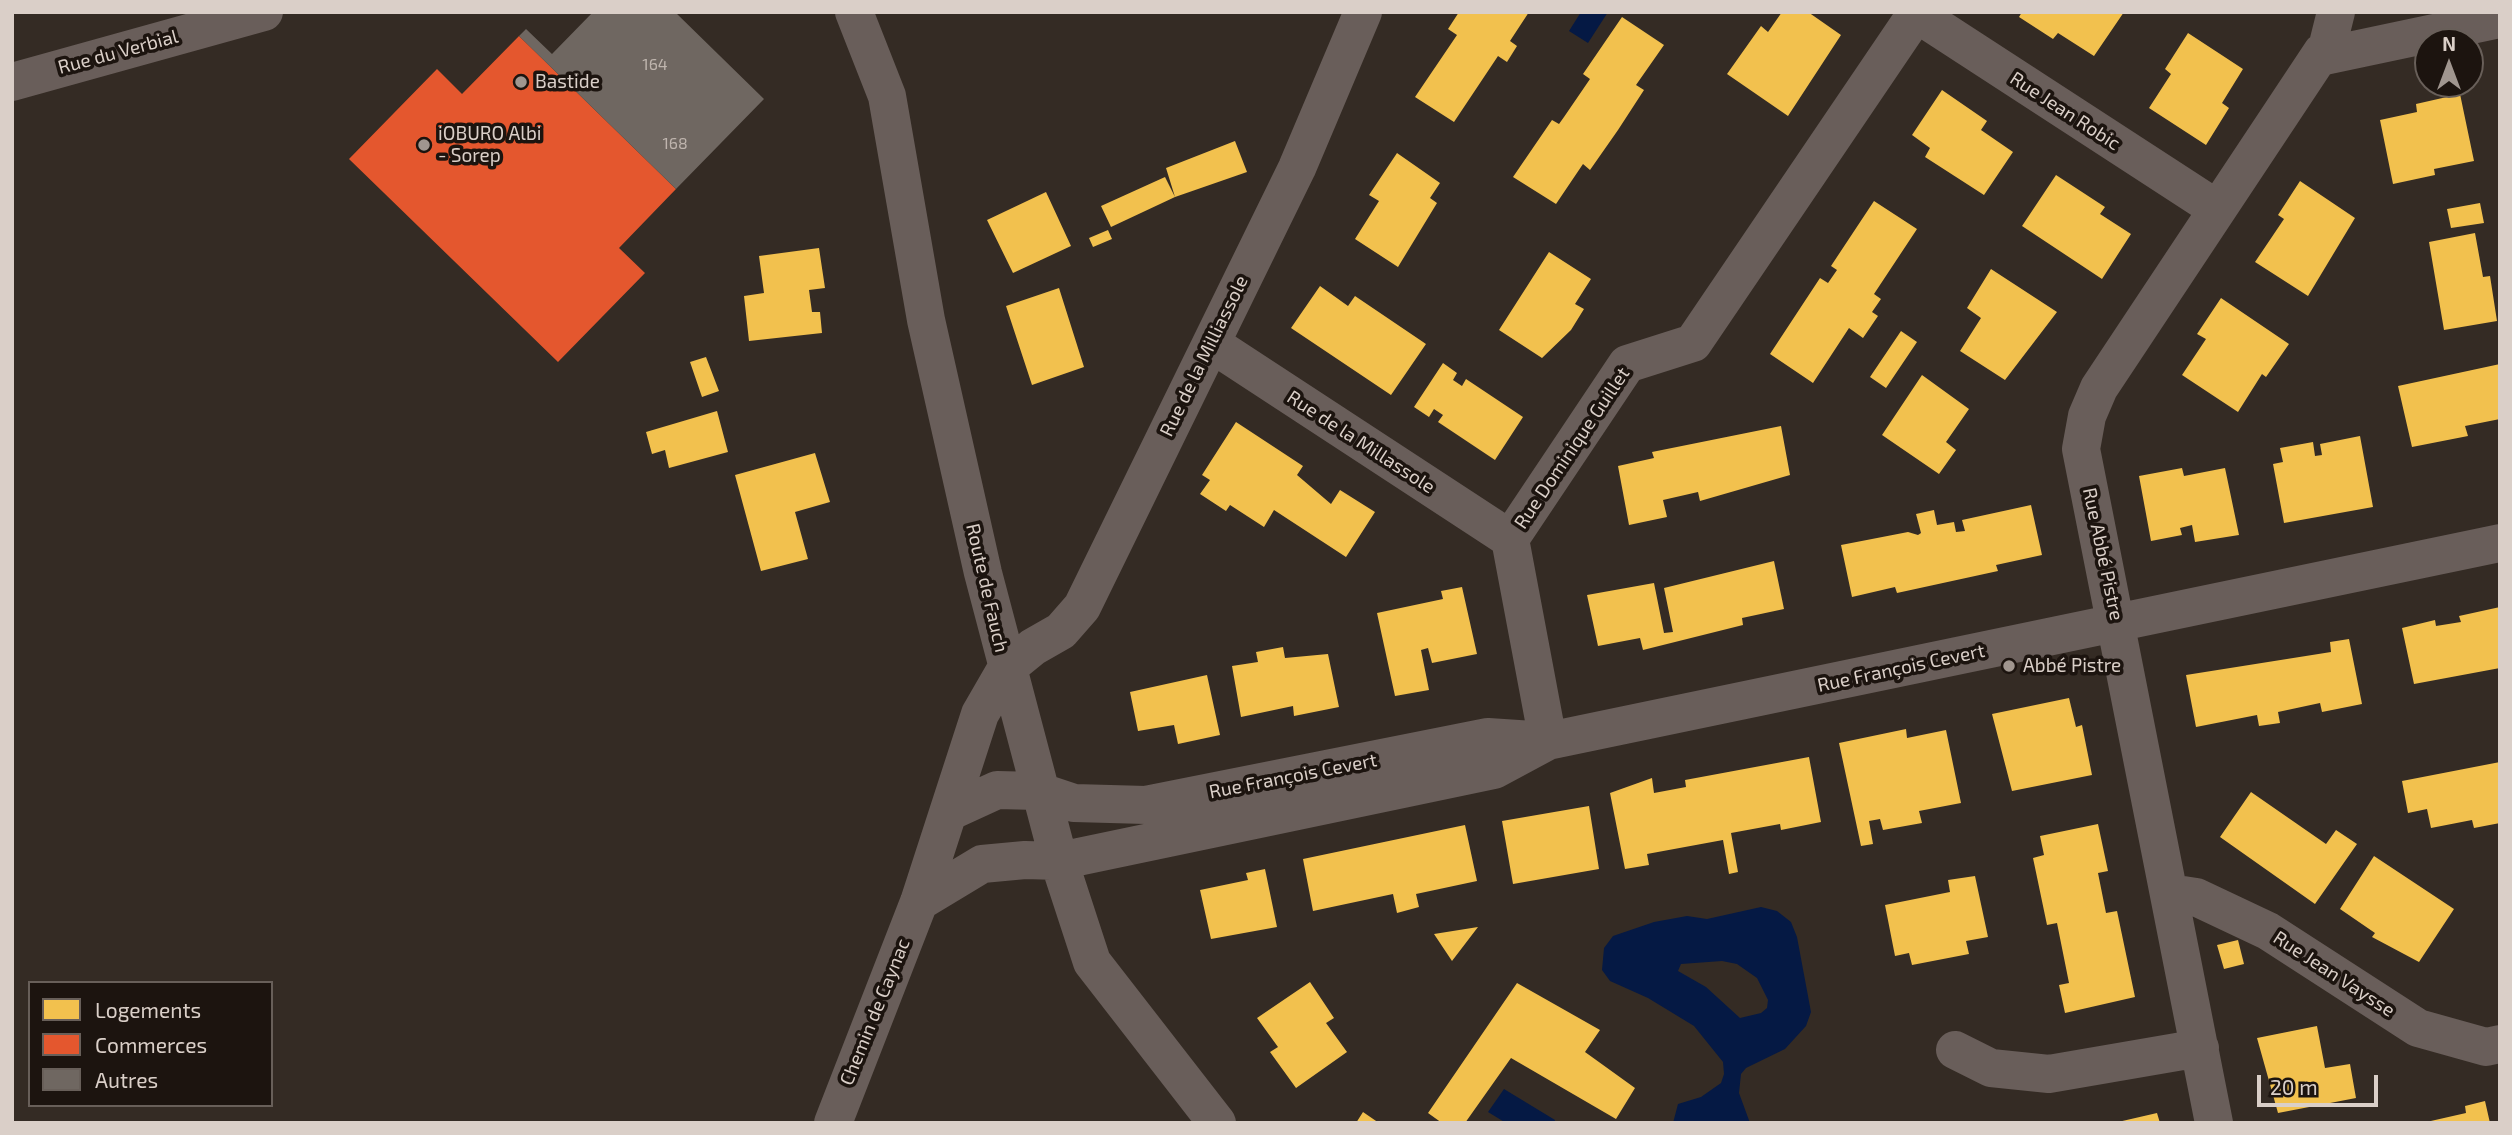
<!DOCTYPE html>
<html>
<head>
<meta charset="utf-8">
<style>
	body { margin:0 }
	#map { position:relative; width:2512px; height:1135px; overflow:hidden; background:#342b24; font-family:"Exo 2",sans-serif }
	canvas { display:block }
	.frame { position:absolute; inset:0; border:14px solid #dacfc8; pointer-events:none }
	.legend { position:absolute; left:28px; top:981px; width:245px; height:126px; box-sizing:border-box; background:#1c140f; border:2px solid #685f59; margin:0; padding:9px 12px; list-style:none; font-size:21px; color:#dacfc8 }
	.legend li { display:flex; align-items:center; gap:14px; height:35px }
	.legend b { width:35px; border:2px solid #685f59 }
	.north { position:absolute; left:2414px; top:28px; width:70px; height:70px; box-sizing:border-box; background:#1c140f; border:2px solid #685f59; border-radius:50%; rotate:0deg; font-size:19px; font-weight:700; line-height:28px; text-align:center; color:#dacfc8 }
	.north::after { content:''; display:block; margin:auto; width:24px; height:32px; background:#a0968f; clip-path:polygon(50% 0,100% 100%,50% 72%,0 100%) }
	.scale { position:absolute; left:2257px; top:1075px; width:121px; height:32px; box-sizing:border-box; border:4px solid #dacfc8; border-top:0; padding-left:9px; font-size:21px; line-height:24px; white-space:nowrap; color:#dacfc8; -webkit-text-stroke:5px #1c140f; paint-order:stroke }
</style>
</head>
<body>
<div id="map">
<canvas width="2512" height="1135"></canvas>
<div class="frame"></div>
<ul class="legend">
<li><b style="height:19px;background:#f2c14e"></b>Logements</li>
<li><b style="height:19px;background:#e4572e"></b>Commerces</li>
<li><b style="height:19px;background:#6f6761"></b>Autres</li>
</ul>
<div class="north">N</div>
<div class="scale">20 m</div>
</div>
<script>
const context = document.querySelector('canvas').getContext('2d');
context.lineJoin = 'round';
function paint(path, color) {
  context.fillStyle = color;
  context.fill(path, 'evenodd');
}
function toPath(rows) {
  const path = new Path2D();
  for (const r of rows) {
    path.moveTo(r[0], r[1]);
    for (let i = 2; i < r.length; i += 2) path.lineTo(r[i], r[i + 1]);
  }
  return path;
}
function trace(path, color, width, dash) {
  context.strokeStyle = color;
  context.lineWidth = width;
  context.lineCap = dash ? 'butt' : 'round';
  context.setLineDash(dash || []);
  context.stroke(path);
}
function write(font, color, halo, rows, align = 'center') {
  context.font = font + ' "Exo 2",sans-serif';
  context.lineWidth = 7;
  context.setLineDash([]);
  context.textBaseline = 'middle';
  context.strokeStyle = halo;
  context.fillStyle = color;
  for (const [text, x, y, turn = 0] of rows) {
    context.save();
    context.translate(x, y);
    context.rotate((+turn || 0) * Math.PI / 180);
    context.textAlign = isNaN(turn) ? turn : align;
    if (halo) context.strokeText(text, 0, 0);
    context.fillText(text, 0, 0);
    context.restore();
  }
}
paint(toPath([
	[1581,12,1608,12,1588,43,1569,31],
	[1761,907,1777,911,1791,922,1797,937,1811,1012,1806,1026,1785,1049,1746,1068,1741,1074,1739,1093,1750,1123,1673,1123,1678,1104,1701,1097,1721,1083,1724,1074,1723,1062,1694,1026,1648,998,1610,981,1602,970,1604,948,1613,936,1654,922,1687,916,1707,919],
	[1722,961,1737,964,1757,978,1768,1000,1767,1008,1761,1013,1740,1018,1706,987,1678,971,1681,964],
	[1504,1089,1555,1120,1554,1123,1506,1123,1488,1112]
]), '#051944');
paint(toPath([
	[1459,12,1529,12,1510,41,1517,46,1507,62,1498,56,1454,122,1415,97,1457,35,1448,29],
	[1782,12,1808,12,1841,35,1788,116,1727,74,1761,26,1768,32],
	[2022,12,2124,12,2094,56,2058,33,2053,39,2019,17],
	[1622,17,1664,45,1636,85,1644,90,1618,130,1590,170,1583,164,1556,204,1513,177,1552,120,1559,124,1564,117,1590,79,1583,74],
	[2188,33,2243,69,2222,103,2229,108,2206,145,2149,108,2171,74,2165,69],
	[1942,90,1987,121,1981,130,2013,152,1984,195,1925,157,1930,148,1912,135],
	[2460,94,2474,161,2434,169,2435,175,2393,184,2380,120,2417,112,2416,104],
	[1235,141,1247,172,1175,197,1166,168],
	[1397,153,1440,183,1430,198,1437,203,1398,267,1355,239,1379,201,1369,195],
	[2056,175,2105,207,2100,214,2131,234,2102,279,2022,226],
	[1165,177,1175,197,1111,227,1101,206],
	[2300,181,2355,218,2308,296,2255,262,2284,219,2278,215],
	[1046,192,1071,246,1013,273,987,220],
	[1874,201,1917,229,1874,294,1881,299,1872,312,1878,316,1863,338,1849,328,1813,383,1770,354,1820,278,1828,283,1837,270,1831,266],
	[2480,203,2484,223,2451,228,2447,209],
	[1108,230,1112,239,1093,247,1089,238],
	[2475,233,2483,277,2490,276,2497,321,2444,330,2429,242],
	[819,248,825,288,809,290,812,312,820,312,822,333,749,341,744,296,764,293,759,256],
	[1549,252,1591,279,1575,304,1584,309,1571,330,1542,358,1499,330],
	[1991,269,2057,312,2005,380,1960,351,1981,318,1967,308],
	[1320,286,1348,306,1355,296,1426,344,1391,395,1291,328],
	[1059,288,1084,367,1032,385,1006,306],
	[2221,298,2289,344,2266,377,2262,374,2238,412,2182,375,2206,339,2197,334],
	[1901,331,1917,342,1886,388,1870,377],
	[706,357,719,391,702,397,690,362],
	[1443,363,1457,373,1453,380,1462,386,1466,379,1523,417,1495,460,1438,422,1443,415,1434,409,1429,417,1414,407],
	[2500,364,2500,419,2465,426,2468,436,2412,447,2398,386],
	[1922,375,1969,409,1946,442,1956,450,1939,474,1882,435],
	[717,411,728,452,669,468,665,450,652,454,646,432],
	[1236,422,1303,466,1297,475,1331,504,1340,490,1375,512,1346,557,1274,510,1264,527,1230,505,1226,511,1200,494,1210,480,1202,475],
	[1781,426,1790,475,1700,501,1698,492,1663,500,1667,517,1629,525,1618,466,1654,458,1652,452],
	[2360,436,2373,507,2284,523,2273,464,2283,462,2280,448,2313,442,2315,456,2322,455,2320,444],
	[815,453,830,502,795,512,808,559,761,571,735,475],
	[2182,468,2184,476,2225,468,2239,535,2195,542,2192,525,2180,528,2182,535,2151,541,2139,476],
	[2031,505,2042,555,1996,565,1998,571,1897,593,1895,587,1852,597,1841,545,1908,532,1918,535,1921,533,1916,514,1934,510,1937,525,1954,522,1956,532,1965,531,1962,520],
	[1774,561,1784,609,1742,618,1743,625,1643,650,1640,638,1598,646,1587,595,1654,583,1664,633,1673,632,1664,588],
	[1462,587,1477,654,1432,663,1428,648,1421,650,1429,690,1395,696,1377,613,1443,599,1441,591],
	[2500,607,2500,668,2414,684,2402,628,2435,620,2436,626,2461,622,2459,616],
	[2349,639,2362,704,2322,712,2320,703,2278,712,2280,723,2259,726,2257,715,2196,727,2186,675,2331,652,2330,642],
	[1283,647,1285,658,1328,654,1339,707,1294,716,1293,706,1241,717,1232,666,1258,662,1256,652],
	[1207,675,1220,735,1178,744,1174,725,1138,731,1130,692],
	[2069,698,2076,727,2082,725,2092,775,2012,791,1992,714],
	[1906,729,1907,738,1946,730,1961,803,1919,811,1922,823,1883,830,1880,819,1869,821,1873,844,1861,846,1839,743],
	[1809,757,1821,822,1781,830,1780,824,1731,833,1738,872,1729,874,1723,840,1647,854,1649,865,1625,869,1610,793,1652,778,1654,793,1686,787,1685,780],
	[2500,762,2500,823,2474,828,2472,820,2431,828,2427,809,2408,813,2402,781],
	[2251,792,2326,844,2336,830,2357,844,2315,904,2220,837],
	[1589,806,1599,869,1513,884,1502,821],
	[2098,824,2108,871,2098,873,2106,913,2117,911,2135,997,2065,1013,2059,985,2069,983,2057,923,2047,925,2033,858,2044,855,2040,836],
	[1465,825,1477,881,1416,894,1419,907,1397,913,1393,894,1313,911,1303,859],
	[2374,856,2454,909,2419,962,2372,937,2375,933,2340,909],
	[1265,869,1277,927,1211,939,1200,890,1248,880,1246,873],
	[1975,876,1988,937,1966,941,1969,954,1912,965,1909,953,1895,956,1885,905,1950,892,1948,880],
	[1478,927,1452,961,1434,934],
	[2238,940,2244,964,2224,969,2217,945],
	[1310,982,1334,1018,1326,1023,1347,1052,1296,1088,1270,1052,1278,1047,1257,1018],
	[1517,983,1600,1030,1585,1052,1635,1088,1616,1119,1511,1058,1465,1123,1442,1123,1428,1113],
	[2317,1026,2325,1068,2350,1064,2356,1098,2278,1113,2257,1038],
	[2485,1101,2490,1123,2422,1123,2466,1113,2465,1106],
	[1363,1112,1379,1123,1356,1123],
	[2157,1113,2160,1123,2118,1123,2118,1122]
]), '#f2c14e');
paint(toPath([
	[519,36,676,189,619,248,645,273,558,362,349,159,437,69,462,94]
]), '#e4572e');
paint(toPath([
	[593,12,675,12,764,99,676,189,519,36,526,29,552,54]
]), '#6f6761');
trace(toPath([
	[854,12,887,96,926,320,983,573,1059,861,1092,962,1217,1123],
	[1914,12,2217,209],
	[2325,56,2500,19],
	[12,82,264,12],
	[1212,344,1510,539],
	[1548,741,1510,539,1627,364,1693,343,1916,14],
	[949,812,997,790,1038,791,1074,803,1146,805,1488,737,1548,741,2500,543],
	[2170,893,2196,897,2268,931,2418,1028,2486,1047,2500,1044],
	[919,902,982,864,1025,860,1059,861,1494,770,1548,741],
	[1955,1050,1991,1068,2049,1074,2200,1048],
	[833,1123,919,902,980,714,1006,669,1033,647,1061,631,1082,607,1297,168,1363,12],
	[2214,1123,2081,449,2087,416,2099,388,2322,52,2325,56,2336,12]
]), '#695e5a', 38);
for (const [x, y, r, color] of [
	[521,82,7,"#a0968f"],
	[424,145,7,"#a0968f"],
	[2009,666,7,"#a0968f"]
]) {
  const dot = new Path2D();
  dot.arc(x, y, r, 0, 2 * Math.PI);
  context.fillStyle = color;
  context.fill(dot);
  trace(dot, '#1c140f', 2.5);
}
write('16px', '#bfb5ae', null, [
	["164",655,65],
	["168",675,144]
]);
write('19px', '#dacfc8', '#1c140f', [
	["Rue du Verbial",118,52,-15],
	["Rue Jean Robic",2065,111,33],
	["Rue de la Milliassole",1204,356,-64],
	["Rue de la Millassole",1361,442,33],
	["Rue Dominique Guillet",1572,448,-56],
	["Rue Abbé Pistre",2103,554,78],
	["Route de Fauch",987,588,77],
	["Rue François Cevert",1901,668,-12],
	["Rue François Cevert",1293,776,-11],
	["Rue Jean Vaysse",2334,974,33],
	["Chemin de Caynac",875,1012,-68]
]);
write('19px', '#dacfc8', '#1c140f', [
	["Bastide",535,82],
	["iOBURO Albi",438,134],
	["- Sorep",438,156],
	["Abbé Pistre",2023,666]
], 'left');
</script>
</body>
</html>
